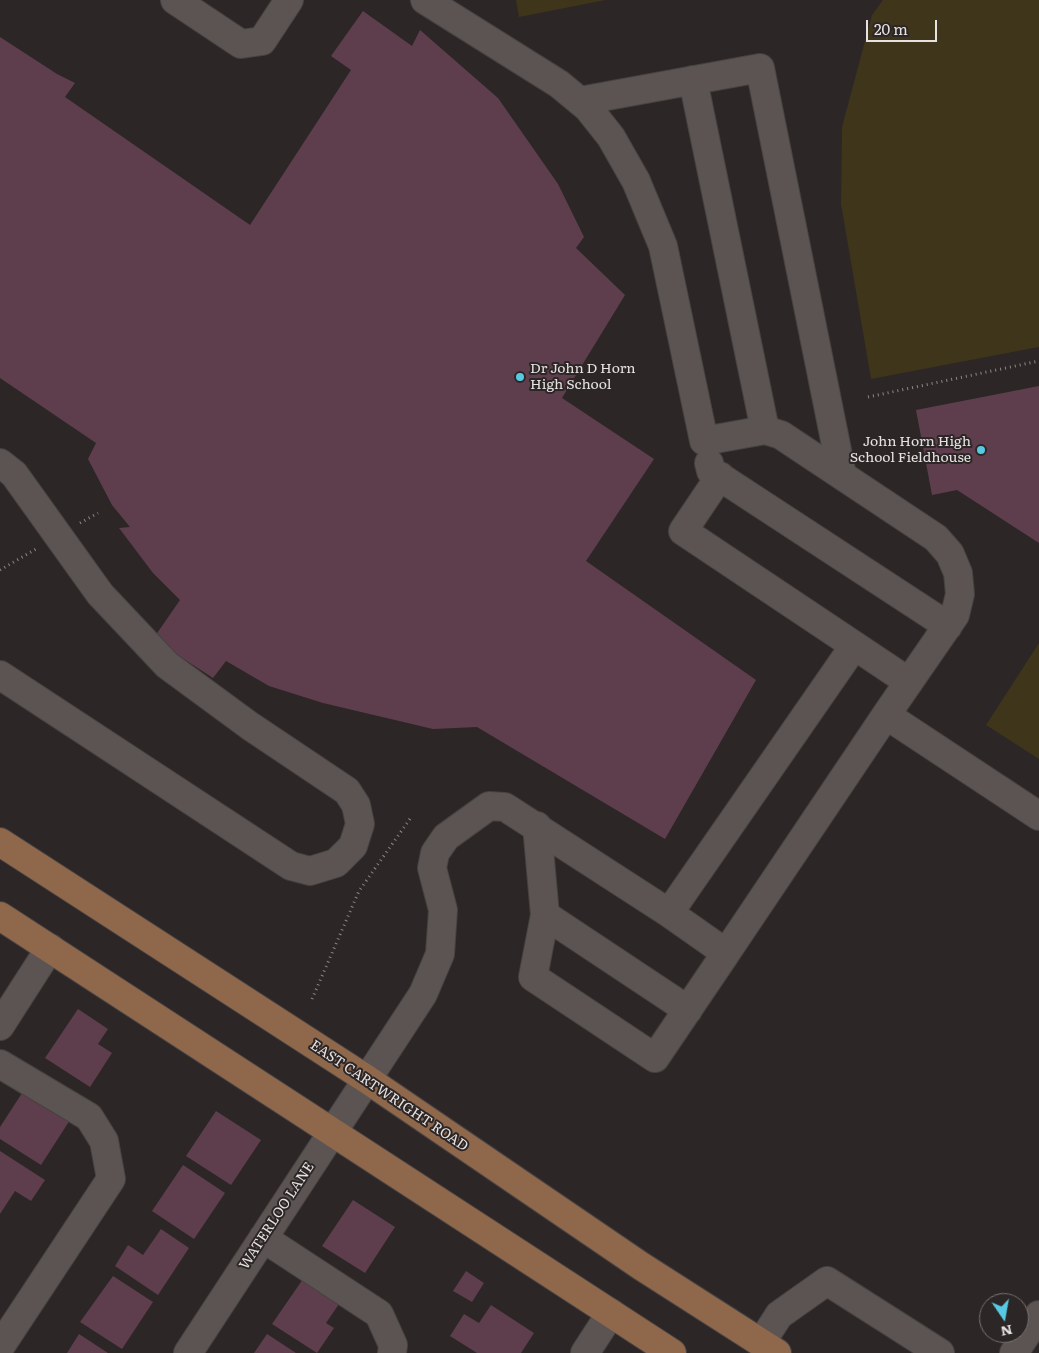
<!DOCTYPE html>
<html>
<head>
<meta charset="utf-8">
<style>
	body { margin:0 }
	#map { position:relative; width:1039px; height:1353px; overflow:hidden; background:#2c2626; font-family:Literata,serif }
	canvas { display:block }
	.north { position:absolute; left:979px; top:1293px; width:50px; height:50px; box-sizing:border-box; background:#2c2626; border:1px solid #767171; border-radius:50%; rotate:168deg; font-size:14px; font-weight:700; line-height:20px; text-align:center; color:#e6e2e2 }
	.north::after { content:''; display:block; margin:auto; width:18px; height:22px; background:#57c9e2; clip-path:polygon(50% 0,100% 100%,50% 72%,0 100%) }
	.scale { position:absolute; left:866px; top:20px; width:71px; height:22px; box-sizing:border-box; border:2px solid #e6e2e2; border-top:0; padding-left:6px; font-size:15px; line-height:18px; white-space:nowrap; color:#e6e2e2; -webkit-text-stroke:4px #2c2626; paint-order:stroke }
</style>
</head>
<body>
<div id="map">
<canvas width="1039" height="1353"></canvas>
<div class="north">N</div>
<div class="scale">20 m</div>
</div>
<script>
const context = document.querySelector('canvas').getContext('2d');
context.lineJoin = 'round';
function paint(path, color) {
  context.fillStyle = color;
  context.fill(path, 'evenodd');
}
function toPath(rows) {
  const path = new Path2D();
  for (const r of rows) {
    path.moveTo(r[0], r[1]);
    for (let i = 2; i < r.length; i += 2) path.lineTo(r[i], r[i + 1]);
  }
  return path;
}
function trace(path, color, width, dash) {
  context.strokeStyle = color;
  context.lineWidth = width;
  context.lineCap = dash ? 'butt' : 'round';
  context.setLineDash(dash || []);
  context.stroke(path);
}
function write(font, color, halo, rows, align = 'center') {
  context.font = font + ' Literata,serif';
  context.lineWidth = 4;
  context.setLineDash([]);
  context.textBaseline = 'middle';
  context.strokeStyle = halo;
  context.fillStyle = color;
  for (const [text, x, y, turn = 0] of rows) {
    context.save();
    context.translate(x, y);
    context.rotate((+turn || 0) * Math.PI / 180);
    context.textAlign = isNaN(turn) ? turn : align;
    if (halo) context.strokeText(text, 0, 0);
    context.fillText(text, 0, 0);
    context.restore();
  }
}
paint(toPath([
	[516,0,606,0,519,17],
	[883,0,1039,0,1039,347,871,379,841,204,842,127,872,15],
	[1039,643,1039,759,986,725]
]), '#3e351a');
paint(toPath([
	[363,11,412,46,420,30,498,98,558,184,584,237,576,248,625,295,562,398,654,459,586,561,756,680,665,839,477,727,433,729,323,703,269,686,226,661,213,678,153,639,180,600,153,573,119,528,130,527,112,505,88,459,96,443,0,378,0,37,57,74,75,83,65,97,250,225,351,70,331,56],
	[1039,386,1039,543,957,490,932,495,916,410],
	[78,1009,108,1029,98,1044,112,1053,90,1087,45,1058],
	[24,1090,70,1120,41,1165,0,1139,0,1127],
	[216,1111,261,1140,231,1185,186,1156],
	[0,1151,45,1180,31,1201,15,1191,0,1214],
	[183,1165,225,1193,194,1239,152,1211],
	[353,1200,395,1227,365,1273,322,1246],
	[161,1229,189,1248,158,1295,115,1266,128,1245,143,1255],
	[466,1271,484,1283,472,1302,453,1291],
	[113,1276,153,1302,122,1349,80,1322],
	[303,1279,339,1304,326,1323,334,1328,317,1353,272,1324],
	[491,1305,534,1333,521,1353,477,1353,450,1336,464,1314,479,1323],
	[79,1334,108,1353,67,1353],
	[267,1334,296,1353,254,1353]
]), '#5e3e4d');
const minor = toPath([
	[175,0,241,44,262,41,289,0],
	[425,0,559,84,588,108,611,137,636,181,663,246,704,441,765,430,781,435,936,538,950,554,958,573,960,594,955,615,886,715,1039,816],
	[693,80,765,430],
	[580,101,760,68,842,475],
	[0,463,14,474,100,594,167,665,250,726,347,791,356,805,360,824,353,846,336,863,310,871,291,866,0,675],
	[709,463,711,471,948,626],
	[720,476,683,531,909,682],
	[537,826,545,915,533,977,655,1058,726,953],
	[669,913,726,953,886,715],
	[545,915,688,1010],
	[0,1026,50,948],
	[0,1064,89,1117,104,1141,111,1179,0,1347],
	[263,1238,379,1314,393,1345,392,1353],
	[761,1343,779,1315,827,1281,940,1353],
	[188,1353,423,994,440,954,443,910,432,868,435,853,446,837,489,806,505,807,669,913,854,646],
	[585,1353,611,1313],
	[1014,1353,1039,1315]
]);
const major = toPath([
	[0,842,368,1080,641,1266,777,1353],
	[0,916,672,1353]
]);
trace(minor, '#474242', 30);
trace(major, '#474242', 30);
trace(toPath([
	[868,397,1039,361],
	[80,523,98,513],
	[0,570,36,549],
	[312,999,359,891,412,816]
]), '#8c8787', 3, [1, 4]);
trace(minor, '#5b5453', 28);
trace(major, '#8f684c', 28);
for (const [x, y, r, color] of [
	[520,377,5,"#57c9e2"],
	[981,450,5,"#57c9e2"]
]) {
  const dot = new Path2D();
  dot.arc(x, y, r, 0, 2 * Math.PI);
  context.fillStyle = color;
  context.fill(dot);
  trace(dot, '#2c2626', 2);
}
write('14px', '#e6e2e2', '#2c2626', [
	["Dr John D Horn",530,369],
	["High School",530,385],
	["John Horn High",971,442,"right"],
	["School Fieldhouse",971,458,"right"]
], 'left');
write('14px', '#e6e2e2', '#2c2626', [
	["EAST CARTWRIGHT ROAD",389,1096,34],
	["WATERLOO LANE",277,1216,-57]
]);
</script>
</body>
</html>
